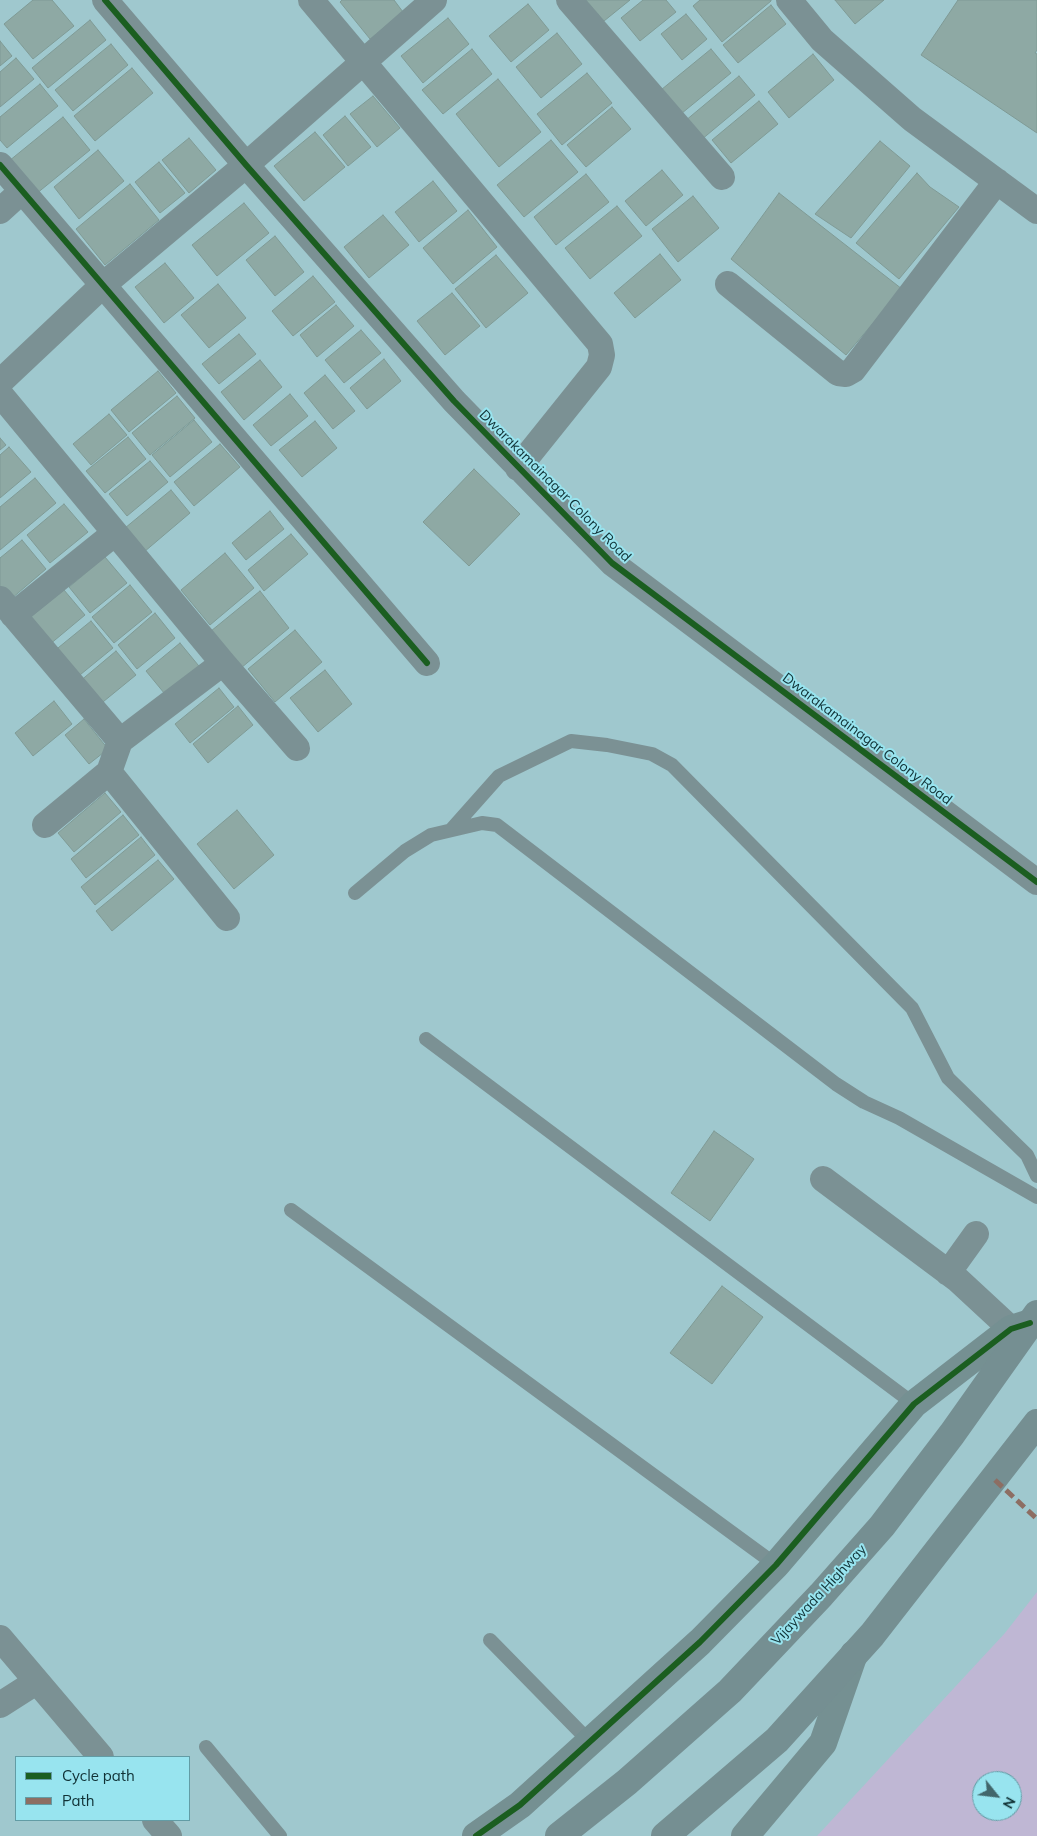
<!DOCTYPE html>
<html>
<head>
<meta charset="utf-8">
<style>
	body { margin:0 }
	#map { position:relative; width:1037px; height:1836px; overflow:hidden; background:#9fc8ce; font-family:Mulish,sans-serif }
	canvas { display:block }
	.legend { position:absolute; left:15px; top:1756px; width:175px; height:65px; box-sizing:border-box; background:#98e4ef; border:1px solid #629ca5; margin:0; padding:6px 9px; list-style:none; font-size:15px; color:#103135 }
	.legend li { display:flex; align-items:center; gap:10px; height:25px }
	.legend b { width:25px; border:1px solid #629ca5 }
	.north { position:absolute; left:972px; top:1771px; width:50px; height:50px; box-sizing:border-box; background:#98e4ef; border:1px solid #629ca5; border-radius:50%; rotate:119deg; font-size:14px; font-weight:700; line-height:20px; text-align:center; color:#103135 }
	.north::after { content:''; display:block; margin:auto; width:18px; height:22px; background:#42666b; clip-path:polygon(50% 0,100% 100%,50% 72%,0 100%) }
</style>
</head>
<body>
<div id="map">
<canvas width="1037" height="1836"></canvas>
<ul class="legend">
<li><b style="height:6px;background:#1b5e20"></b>Cycle path</li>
<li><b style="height:6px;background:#8d6e63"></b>Path</li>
</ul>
<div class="north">N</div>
</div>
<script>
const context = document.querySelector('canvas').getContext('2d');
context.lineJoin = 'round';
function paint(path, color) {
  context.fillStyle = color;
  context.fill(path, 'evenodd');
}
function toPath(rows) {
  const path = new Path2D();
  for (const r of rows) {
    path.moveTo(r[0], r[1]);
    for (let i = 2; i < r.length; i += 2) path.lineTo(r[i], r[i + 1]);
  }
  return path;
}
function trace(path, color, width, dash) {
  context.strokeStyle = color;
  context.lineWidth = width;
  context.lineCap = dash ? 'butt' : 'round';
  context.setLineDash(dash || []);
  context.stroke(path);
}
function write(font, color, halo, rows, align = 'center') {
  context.font = font + ' Mulish,sans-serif';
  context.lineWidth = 4;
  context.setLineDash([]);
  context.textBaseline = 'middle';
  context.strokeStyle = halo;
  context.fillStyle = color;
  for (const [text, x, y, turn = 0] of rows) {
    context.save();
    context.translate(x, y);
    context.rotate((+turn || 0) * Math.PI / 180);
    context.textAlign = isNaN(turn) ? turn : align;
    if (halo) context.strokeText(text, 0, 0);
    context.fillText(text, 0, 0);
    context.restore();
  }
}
paint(toPath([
	[1037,1592,1037,1836,817,1836,1005,1633],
	[982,1781,1012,1781,1012,1811,982,1811]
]), '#bfb7d4');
const building = toPath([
	[33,0,52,0,74,26,33,59,4,24,33,0],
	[342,0,394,0,403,12,370,39,340,2,342,0],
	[586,0,630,0,604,21,586,0],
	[643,0,666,0,676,12,640,41,621,18,643,0],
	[700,0,771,0,771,1,722,42,693,6,700,0],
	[835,0,884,0,855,24,835,0],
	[958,0,1037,0,1037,50,1035,53,1037,54,1037,133,921,55,958,0],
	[528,4,549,30,511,62,489,36,528,4],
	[771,5,786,24,738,63,723,45,771,5],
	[686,14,707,39,682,60,661,34,686,14],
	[448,18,469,44,423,83,401,56,448,18],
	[90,20,106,40,48,88,32,68,90,20],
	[557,33,582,64,541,98,516,67,557,33],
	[0,41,12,56,0,66,0,41],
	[111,44,128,65,73,111,55,90,111,44],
	[472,49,492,74,443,114,422,90,472,49],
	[711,49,731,73,676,118,656,94,711,49],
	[813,54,834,80,789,118,768,92,813,54],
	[16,58,34,79,0,107,0,72,16,58],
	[132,68,153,93,95,141,74,116,132,68],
	[587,73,612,103,562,145,537,114,587,73],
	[739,76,755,95,701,140,685,121,739,76],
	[498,79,541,132,499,167,456,114,498,79],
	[40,84,58,106,7,148,0,140,0,117,40,84],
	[373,96,400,128,377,147,350,114,373,96],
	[759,101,778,124,731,163,712,140,759,101],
	[612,107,631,129,586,167,567,145,612,107],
	[345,116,371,147,348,166,323,135,345,116],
	[63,117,90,150,36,194,9,161,63,117],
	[315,132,345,167,304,201,274,166,315,132],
	[189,138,216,170,189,193,162,160,189,138],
	[551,140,578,172,524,217,497,185,551,140],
	[880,141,910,166,851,238,815,214,880,141],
	[98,150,124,181,79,219,54,187,98,150],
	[159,162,185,193,160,213,135,182,159,162],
	[662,170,683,195,646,226,625,201,662,170],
	[917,173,930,187,959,207,899,279,856,243,917,173],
	[586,174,609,202,556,245,534,217,586,174],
	[433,181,457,211,419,242,395,212,433,181],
	[130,184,159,220,105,265,76,229,130,184],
	[779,193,902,289,846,355,731,259,779,193],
	[693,196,719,228,678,262,652,229,693,196],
	[244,203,269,233,217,276,192,245,244,203],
	[617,206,642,236,590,279,565,248,617,206],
	[468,210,497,247,453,284,423,248,468,210],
	[383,215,409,245,369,278,344,247,383,215],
	[275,236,304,272,275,296,246,260,275,236],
	[660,254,681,280,635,318,614,293,660,254],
	[496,255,528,293,486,328,455,289,496,255],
	[165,263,194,298,164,323,135,287,165,263],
	[313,276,335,302,293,336,272,311,313,276],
	[218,284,246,318,209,348,181,315,218,284],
	[452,293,480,326,445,355,417,321,452,293],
	[336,305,354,326,317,357,300,335,336,305],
	[361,330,381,353,344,383,325,360,361,330],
	[239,334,256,354,219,384,202,364,239,334],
	[384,359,401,381,367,409,350,388,384,359],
	[260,360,282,387,244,420,221,392,260,360],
	[158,371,176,393,129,432,111,410,158,371],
	[325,375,355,411,333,429,304,393,325,375],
	[290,394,308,416,271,446,253,425,290,394],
	[177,396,195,418,150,455,132,433,177,396],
	[109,414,127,435,91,465,73,444,109,414],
	[194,420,212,442,170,477,152,455,194,420],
	[315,421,337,448,302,477,279,450,315,421],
	[128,437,146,459,105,493,86,471,128,437],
	[0,438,6,445,0,450,0,438],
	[220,444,240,467,194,506,174,482,220,444],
	[9,447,31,472,0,498,0,455,9,447],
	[150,461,168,482,127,516,109,494,150,461],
	[474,469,520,514,469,566,423,522,474,469],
	[35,478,56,503,0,550,0,507,35,478],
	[171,490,190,513,144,552,125,528,171,490],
	[64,504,88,532,50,563,27,535,64,504],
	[270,511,284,529,246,560,232,543,270,511],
	[291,534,308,554,264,591,248,570,291,534],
	[22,540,46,569,11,599,0,586,0,558,22,540],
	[225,553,254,588,210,625,181,590,225,553],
	[105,557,127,583,90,613,69,587,105,557],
	[130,585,152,612,114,643,92,617,130,585],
	[64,590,85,615,49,645,27,620,64,590],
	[260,591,289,628,241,668,211,631,260,591],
	[155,613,175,638,137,669,118,645,155,613],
	[91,621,113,648,75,679,53,652,91,621],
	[295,630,322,662,275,702,248,669,295,630],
	[180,643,203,671,169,699,146,671,180,643],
	[116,651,136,675,98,706,79,682,116,651],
	[325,670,352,704,318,732,290,698,325,670],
	[219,688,234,707,190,743,175,724,219,688],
	[54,701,72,724,33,756,15,733,54,701],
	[238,706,253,725,208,763,193,744,238,706],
	[84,719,108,749,89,764,65,735,84,719],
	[105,793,121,812,74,852,58,833,105,793],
	[237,810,274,855,234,889,197,844,237,810],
	[123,815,139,835,86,878,71,859,123,815],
	[141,837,155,855,95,905,81,887,141,837],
	[158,860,174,879,112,931,96,911,158,860],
	[714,1131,754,1159,710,1221,671,1193,714,1131],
	[722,1286,763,1317,712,1384,670,1353,722,1286]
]);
paint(building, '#8ea9a4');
trace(building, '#7f9a95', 1);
trace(toPath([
	[451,830,499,776,571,741,607,745,652,754,672,765,912,1008,948,1078,1027,1155,1037,1176],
	[355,893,405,851,431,835,482,823,497,825,836,1084,864,1102,899,1118,1037,1197],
	[426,1039,914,1404],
	[291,1210,776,1565],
	[490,1640,590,1742],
	[206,1747,280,1836]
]), '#7b9194', 14);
trace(toPath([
	[105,0,246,165,454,401,612,563,1037,882],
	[311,0,600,344,602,355,599,367,518,468],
	[569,0,722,177],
	[789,0,822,40,912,119,1037,211],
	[0,165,427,663],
	[0,211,22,191],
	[728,284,838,373,846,374,853,370,997,181],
	[0,382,103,285,246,165,434,0],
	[0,394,223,663,297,748],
	[0,599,120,741,223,663],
	[13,615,115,533],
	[120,741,109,772,227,918],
	[45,825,109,772],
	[823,1179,957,1279,1011,1329],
	[948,1273,976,1234],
	[0,1638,101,1757],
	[0,1705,36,1682],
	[155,1820,169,1836]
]), '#7b9194', 26);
trace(toPath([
	[476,1836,520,1805,700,1642,776,1565,914,1404,1011,1329,1030,1323],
	[745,1836,823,1743,854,1654]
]), '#759092', 28);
trace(toPath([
	[559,1836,627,1782,730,1691,821,1595,882,1526,952,1434,1037,1314],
	[665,1836,777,1740,872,1635,1037,1423]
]), '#758f92', 28);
trace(toPath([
	[995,1480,1037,1519]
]), '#8d6e63', 5, [10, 5]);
trace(toPath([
	[105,0,246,165,454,401,612,563,1037,882],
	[0,165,427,663],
	[476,1836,520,1805,700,1642,776,1565,914,1404,1011,1329,1030,1323]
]), '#1b5e20', 6);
write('14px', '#103135', '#98e4ef', [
	["Dwarakamainagar Colony Road",555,486,45],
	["Dwarakamainagar Colony Road",867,739,37],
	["Vijaywada Highway",819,1595,-47]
]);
</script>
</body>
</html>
